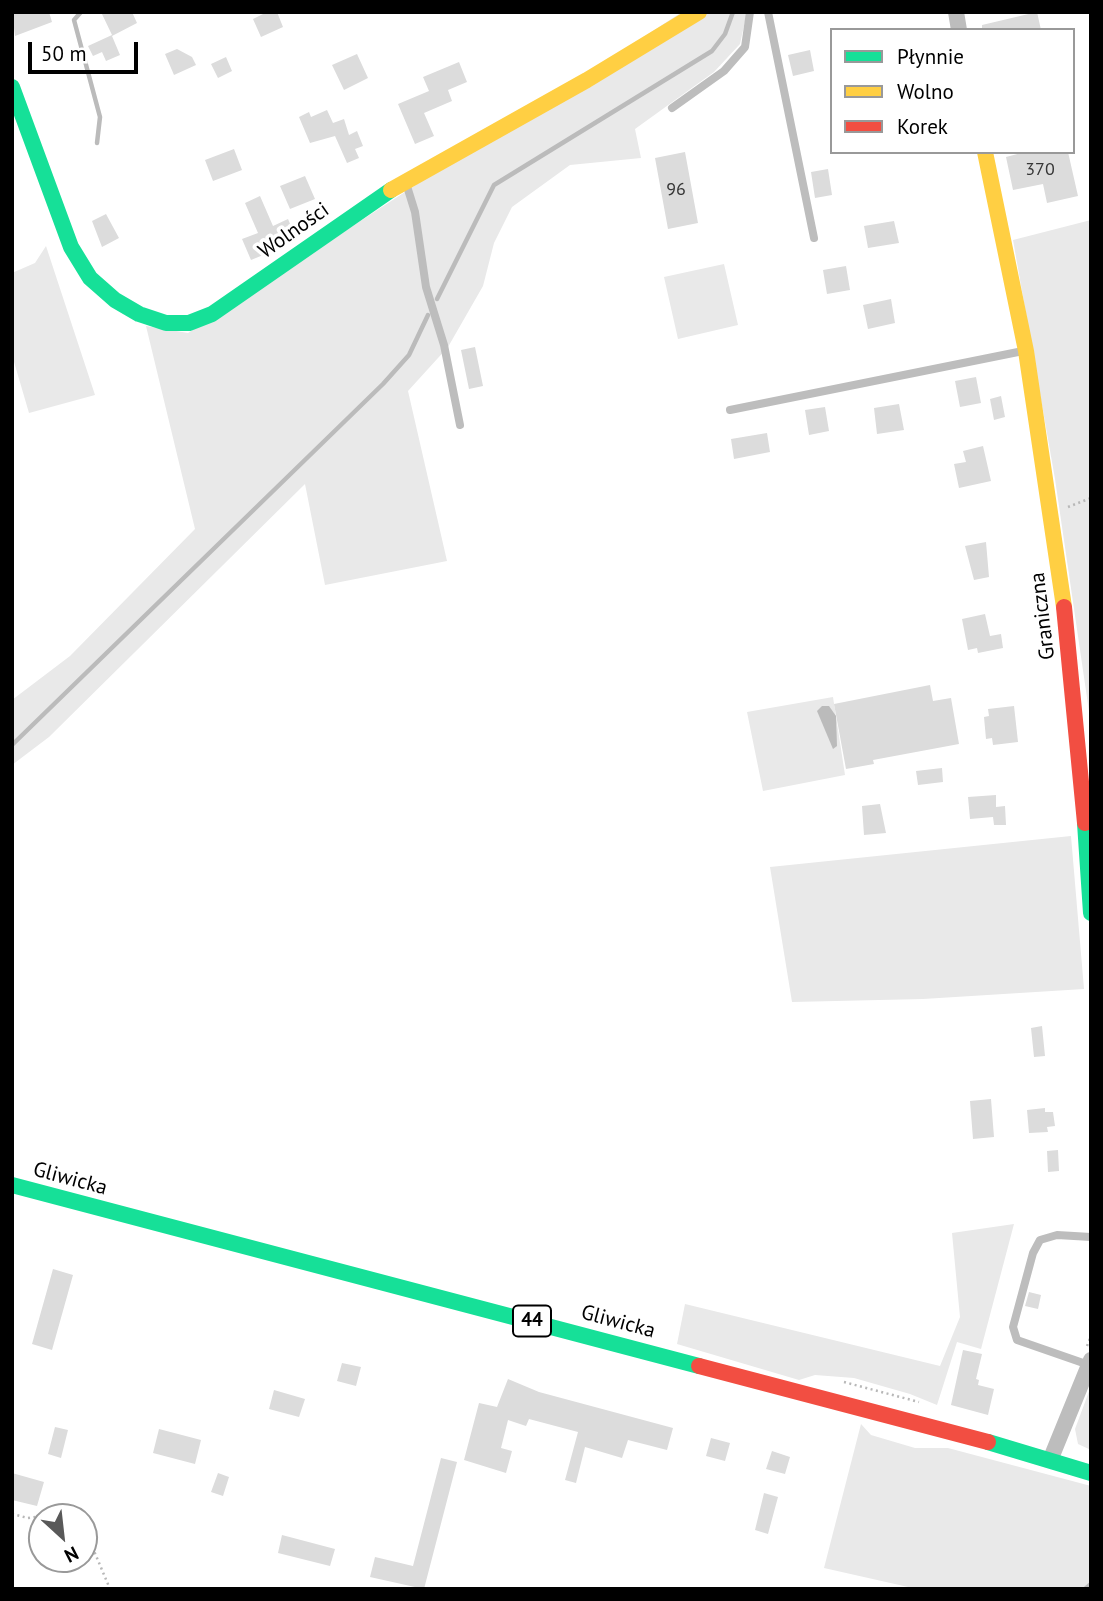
<!DOCTYPE html>
<html>
<head>
<meta charset="utf-8">
<style>
	body { margin:0 }
	#map { position:relative; width:1103px; height:1601px; overflow:hidden; background:#fff; font-family:"PT Sans",sans-serif }
	canvas { display:block }
	.frame { position:absolute; inset:0; border:14px solid #000; pointer-events:none }
	.legend { position:absolute; left:830px; top:28px; width:245px; height:126px; box-sizing:border-box; background:#fff; border:2px solid #999; margin:0; padding:9px 12px; list-style:none; font-size:21px; color:#000 }
	.legend li { display:flex; align-items:center; gap:14px; height:35px }
	.legend b { width:35px; border:2px solid #999 }
	.north { position:absolute; left:28px; top:1503px; width:70px; height:70px; box-sizing:border-box; background:#fff; border:2px solid #999; border-radius:50%; rotate:153deg; font-size:19px; font-weight:700; line-height:28px; text-align:center; color:#000 }
	.north::after { content:''; display:block; margin:auto; width:24px; height:32px; background:#595959; clip-path:polygon(50% 0,100% 100%,50% 72%,0 100%) }
	.scale { position:absolute; left:28px; top:42px; width:110px; height:32px; box-sizing:border-box; border:4px solid #000; border-top:0; padding-left:9px; font-size:21px; line-height:24px; white-space:nowrap; color:#000; -webkit-text-stroke:5px #fff; paint-order:stroke }
</style>
</head>
<body>
<div id="map">
<canvas width="1103" height="1601"></canvas>
<div class="frame"></div>
<ul class="legend">
<li><b style="height:9px;background:#16e098"></b>Płynnie</li>
<li><b style="height:9px;background:#ffcf43"></b>Wolno</li>
<li><b style="height:9px;background:#f24e42"></b>Korek</li>
</ul>
<div class="north">N</div>
<div class="scale">50 m</div>
</div>
<script>
const context = document.querySelector('canvas').getContext('2d');
context.lineJoin = 'round';
function paint(path, color) {
  context.fillStyle = color;
  context.fill(path, 'evenodd');
}
function toPath(rows) {
  const path = new Path2D();
  for (const r of rows) {
    path.moveTo(r[0], r[1]);
    for (let i = 2; i < r.length; i += 2) path.lineTo(r[i], r[i + 1]);
  }
  return path;
}
function trace(path, color, width, dash) {
  context.strokeStyle = color;
  context.lineWidth = width;
  context.lineCap = dash ? 'butt' : 'round';
  context.setLineDash(dash || []);
  context.stroke(path);
}
function write(font, color, halo, rows, align = 'center') {
  context.font = font + ' "PT Sans",sans-serif';
  context.lineWidth = 7;
  context.setLineDash([]);
  context.textBaseline = 'middle';
  context.strokeStyle = halo;
  context.fillStyle = color;
  for (const [text, x, y, turn = 0] of rows) {
    context.save();
    context.translate(x, y);
    context.rotate((+turn || 0) * Math.PI / 180);
    context.textAlign = isNaN(turn) ? turn : align;
    if (halo) context.strokeText(text, 0, 0);
    context.fillText(text, 0, 0);
    context.restore();
  }
}
paint(toPath([
	[682,12,747,12,740,44,714,72,635,129,641,158,570,165,512,207,494,243,483,286,448,347,408,391,447,561,325,585,305,484,49,737,12,765,12,700,70,656,195,529,146,326,188,333],
	[1091,220,1091,725,1055,479,1013,240],
	[46,246,95,395,29,413,12,355,12,273,35,263],
	[724,264,738,325,678,339,664,277],
	[833,697,845,775,763,791,747,712],
	[1071,836,1084,989,923,999,792,1002,770,867],
	[1014,1224,981,1349,957,1342,937,1405,910,1394,854,1378,815,1375,799,1380,677,1344,685,1304,940,1366,960,1317,952,1233],
	[1091,1386,1091,1450,1078,1444,1075,1429],
	[861,1424,871,1435,915,1448,948,1448,1091,1486,1091,1589,917,1589,824,1568]
]), '#e9e9e9');
paint(toPath([
	[822,706,829,706,836,716,837,746,833,749,817,711]
]), '#bbb');
trace(toPath([
	[81,12,74,20,100,117,97,143],
	[437,299,494,185,712,51,725,34,733,12],
	[12,745,383,384,409,355,428,315],
	[1085,1589,1091,1584]
]), '#bbb', 4.5);
paint(toPath([
	[12,12,49,12,52,22,15,36],
	[101,12,132,12,137,23,112,36,120,55,106,61,102,52,93,56,88,46,112,35],
	[267,12,277,12,283,27,261,37,253,19],
	[1037,12,1041,30,982,30,982,25],
	[177,49,192,57,196,65,174,75,165,54],
	[810,50,814,71,793,76,788,55],
	[357,54,368,78,344,90,332,65],
	[226,57,232,71,218,78,211,64],
	[459,62,467,82,448,90,452,101,424,113,434,136,415,144,398,104,429,91,423,77],
	[327,110,333,123,344,119,349,135,357,131,363,146,355,149,359,158,347,163,335,136,310,143,299,117,309,112,311,117],
	[234,149,242,170,213,181,205,160],
	[685,152,698,223,668,229,655,158],
	[1025,152,1068,152,1078,196,1047,203,1043,184,1013,190,1006,157],
	[828,169,832,195,815,198,811,172],
	[305,176,315,199,290,209,280,186],
	[260,196,273,226,288,219,294,233,270,245,273,251,251,260,242,239,258,233,245,203],
	[106,214,119,238,102,247,92,221],
	[894,221,899,243,868,248,864,226],
	[846,266,850,290,827,294,823,270],
	[891,299,895,323,868,329,863,305],
	[475,347,483,386,469,389,461,350],
	[976,377,981,403,960,407,955,381],
	[1001,396,1005,417,994,420,990,399],
	[899,404,904,430,877,434,874,408],
	[825,407,829,431,809,435,805,410],
	[767,433,770,452,734,459,731,439],
	[983,446,991,481,959,488,954,464,966,462,963,451],
	[986,542,989,577,974,580,965,546],
	[985,614,990,636,1001,634,1003,648,978,653,977,648,968,650,962,619],
	[930,685,933,701,951,698,959,744,873,760,874,764,846,769,834,704],
	[1014,706,1018,742,993,745,992,738,986,739,984,717,989,716,988,709],
	[942,768,943,782,918,785,916,771],
	[996,795,996,807,1005,806,1006,825,994,825,993,817,970,819,968,797],
	[880,804,886,833,864,835,862,806],
	[1042,1026,1045,1056,1034,1057,1031,1028],
	[991,1099,994,1137,973,1139,970,1101],
	[1045,1108,1045,1112,1053,1112,1055,1126,1047,1127,1048,1132,1029,1133,1027,1110],
	[1058,1150,1059,1171,1048,1172,1047,1151],
	[53,1269,73,1275,52,1350,32,1344],
	[1029,1292,1041,1295,1038,1309,1025,1306],
	[963,1350,982,1354,976,1379,979,1380,978,1385,994,1389,988,1415,951,1405],
	[342,1363,361,1367,356,1386,337,1381],
	[508,1379,539,1392,673,1428,667,1450,628,1440,622,1458,585,1447,576,1483,565,1480,578,1432,529,1419,526,1426,508,1420,501,1448,512,1451,506,1473,464,1460,479,1403,497,1407],
	[274,1390,305,1399,299,1417,269,1409],
	[55,1427,68,1430,61,1458,48,1454],
	[159,1429,201,1440,195,1464,153,1453],
	[711,1438,730,1443,725,1461,706,1456],
	[772,1451,790,1457,785,1474,766,1469],
	[441,1458,457,1462,424,1589,370,1577,375,1557,413,1566],
	[12,1473,44,1482,37,1506,12,1500],
	[218,1473,229,1477,223,1496,211,1492],
	[764,1493,778,1497,768,1534,755,1530],
	[282,1535,335,1549,330,1566,278,1553]
]), '#dcdcdc');
trace(toPath([
	[1068,507,1091,498],
	[1087,1346,1091,1336],
	[844,1382,919,1402],
	[12,1514,28,1518,63,1513,77,1517],
	[84,1527,110,1589]
]), '#b8b8b8', 2.5, [2, 3.5]);
trace(toPath([
	[768,12,814,238],
	[672,108,724,71,745,47,750,12],
	[406,183,415,212,426,287,444,345,460,425],
	[730,410,1023,351],
	[1089,1365,1017,1340,1013,1327,1033,1253,1040,1240,1057,1235,1091,1237]
]), '#bdbdbd', 8);
trace(toPath([
	[956,12,959,30],
	[1051,1458,1091,1360]
]), '#bdbdbd', 16);
trace(toPath([
	[12,87,71,247,90,278,115,300,139,314,166,323,189,323,212,314,391,190],
	[1085,823,1091,913],
	[12,1185,699,1366],
	[988,1442,1091,1473]
]), '#16e098', 16);
trace(toPath([
	[985,152,1026,351,1064,607],
	[391,190,587,80,699,12]
]), '#ffcf43', 16);
trace(toPath([
	[1064,607,1085,823],
	[699,1366,988,1442]
]), '#f24e42', 16);
write('18px', '#373737', null, [
	["370",1040,170],
	["96",676,190]
]);
for (const [x, y, w] of [
	[532,1321,38]
]) {
  const box = new Path2D();
  box.roundRect(x - w / 2, y - 15.5, w, 31, 5);
  context.fillStyle = '#fff';
  context.fill(box);
  trace(box, '#000', 2);
}
write('bold 19px', '#000', null, [
	["44",532,1321]
]);
write('21px', '#000', '#fff', [
	["Wolności",294,231,-35],
	["Graniczna",1043,616,-97],
	["Gliwicka",70,1179,15],
	["Gliwicka",618,1322,15]
]);
</script>
</body>
</html>
